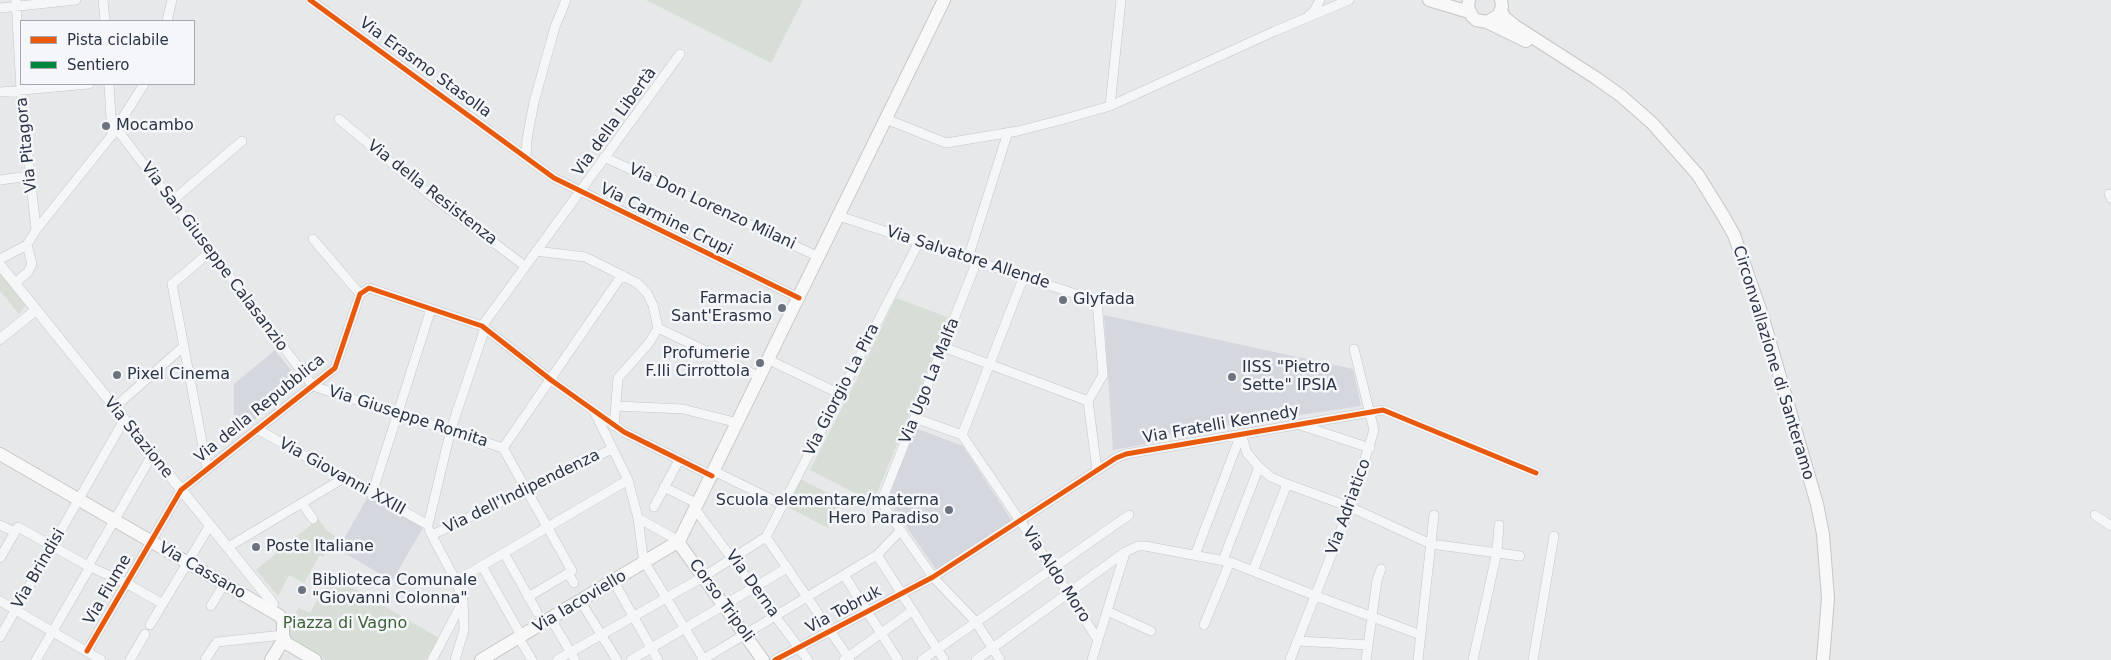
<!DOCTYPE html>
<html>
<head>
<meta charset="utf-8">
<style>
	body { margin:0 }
	#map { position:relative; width:2111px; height:660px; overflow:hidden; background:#e6e8ea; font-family:"DejaVu Sans",sans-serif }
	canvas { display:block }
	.legend { position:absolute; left:20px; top:20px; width:175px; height:65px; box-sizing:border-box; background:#f4f6f9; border:1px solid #a4a8b1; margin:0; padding:6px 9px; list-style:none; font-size:15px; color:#2b3445 }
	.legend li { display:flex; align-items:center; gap:10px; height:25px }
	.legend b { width:25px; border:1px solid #a4a8b1 }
</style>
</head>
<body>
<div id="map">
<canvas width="2111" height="660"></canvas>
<ul class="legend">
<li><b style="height:6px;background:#e8590c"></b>Pista ciclabile</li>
<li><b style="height:6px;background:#00873e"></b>Sentiero</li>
</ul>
</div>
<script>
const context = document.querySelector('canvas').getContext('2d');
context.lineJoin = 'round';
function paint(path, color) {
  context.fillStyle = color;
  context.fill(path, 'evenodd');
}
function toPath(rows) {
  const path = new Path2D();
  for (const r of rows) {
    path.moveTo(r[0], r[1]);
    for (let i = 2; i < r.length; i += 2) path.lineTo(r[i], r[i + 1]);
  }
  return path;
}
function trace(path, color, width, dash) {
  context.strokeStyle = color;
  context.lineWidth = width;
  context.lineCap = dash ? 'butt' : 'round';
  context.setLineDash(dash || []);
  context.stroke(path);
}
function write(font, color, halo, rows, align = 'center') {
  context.font = font + ' "DejaVu Sans",sans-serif';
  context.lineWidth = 5;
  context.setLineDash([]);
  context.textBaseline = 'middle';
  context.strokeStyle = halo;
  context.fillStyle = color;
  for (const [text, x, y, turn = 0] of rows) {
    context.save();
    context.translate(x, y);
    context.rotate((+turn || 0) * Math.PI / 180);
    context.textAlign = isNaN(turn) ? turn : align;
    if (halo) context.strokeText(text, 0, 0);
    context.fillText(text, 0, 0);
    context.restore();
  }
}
paint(toPath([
	[1104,315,1353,369,1361,406,1157,436,1153,443,1113,450],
	[275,350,301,383,245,427,234,414,234,384],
	[915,428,963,446,1012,521,937,571,887,499],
	[370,493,424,526,392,581,338,549]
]), '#d4d7dd');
paint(toPath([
	[646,0,803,0,771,63],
	[0,271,26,305,19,314,0,291],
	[896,298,950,318,873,502,810,470,854,385],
	[800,479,842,500,828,528,786,506],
	[316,516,327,531,335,536,323,557,320,555,304,583,289,575,278,596,256,570,311,525,309,521],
	[331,575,439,638,426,660,325,660,288,639,285,630,291,618,299,608,310,613]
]), '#d6ded6');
const minor = toPath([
	[16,0,21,90,36,230],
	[103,0,105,21],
	[310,0,554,178,799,298],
	[0,8,76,0],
	[1309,15,1314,11,1320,0],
	[167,21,172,0],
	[109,84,112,135],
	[0,92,89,84],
	[1110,106,1121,0],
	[339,119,430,195,525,266],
	[886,119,946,143,1018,131,1061,120,1110,106,1275,31,1349,0],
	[116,128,313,386],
	[604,157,819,257],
	[526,158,527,139,534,102,555,27,566,0],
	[0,180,29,176],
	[2109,194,2111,198],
	[172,201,242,141],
	[839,216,1097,301,1103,375,1088,401,1097,470],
	[313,239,360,294],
	[536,251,585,257,637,283,647,293,653,305,658,328,649,343,618,378,614,426],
	[968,258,1008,132],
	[0,259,27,245,36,230,112,135,144,84],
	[977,261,882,500,885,508,933,577,976,622,1000,660],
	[15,283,28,272,32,264,27,245],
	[482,326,680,54],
	[658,328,760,377],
	[943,347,1088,401],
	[769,360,840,394],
	[313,386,503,448],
	[616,406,683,409,738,423],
	[114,408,184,346],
	[595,413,628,480,638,518,644,564],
	[915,418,962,435,1052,568,1098,640,1092,660],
	[1300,425,1370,448],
	[257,429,428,525],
	[1241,434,1247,453,1259,467,1271,477,1287,484,1350,507,1431,544,1520,556],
	[962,435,1024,276],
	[503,448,622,275],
	[503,448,572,571,528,597],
	[207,468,172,284,210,252],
	[714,471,783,505],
	[664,487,698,504],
	[372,494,431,309],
	[302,503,313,519],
	[654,507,679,460],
	[695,509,808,660],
	[2095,515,2111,526],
	[638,518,679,541],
	[0,525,15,532],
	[428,525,451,429,485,328],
	[429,530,456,581,463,600,464,630,455,660],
	[432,535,612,449],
	[766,537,919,242],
	[766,537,850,660],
	[228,547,344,478],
	[504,553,537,612],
	[877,555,944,660],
	[1195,555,1241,434],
	[0,558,18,527,88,566,126,583,163,604],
	[1223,560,1259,467],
	[645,563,704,660],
	[88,566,152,455],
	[482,566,522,637],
	[1253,571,1287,484],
	[568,573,574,583],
	[844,575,898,660],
	[456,581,628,480],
	[614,582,658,660],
	[0,601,101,660],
	[581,602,617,660],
	[211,606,224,584],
	[1107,611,1151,631],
	[551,619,575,660],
	[150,625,210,525],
	[1204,625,1230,562],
	[0,637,124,420],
	[519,638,532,660],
	[1098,640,1125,553],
	[1298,641,1368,645],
	[87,651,181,490,335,368,360,294,369,288,482,326,551,380,624,432,712,476],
	[36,660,90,567],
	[130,660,145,634],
	[205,660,217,642,283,635],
	[432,660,463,601],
	[557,660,703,577,766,537],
	[631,660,787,568],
	[702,660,877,555,901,530],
	[775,660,933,577,1116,458,1126,454,1383,410,1536,473],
	[844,660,912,611],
	[922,660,1129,515],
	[976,660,1125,552,1138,546,1145,546,1230,562,1316,596,1421,635],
	[1290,660,1350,507,1374,430,1354,349],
	[1366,660,1377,580,1381,569],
	[1418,660,1434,515],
	[1473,660,1497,552,1499,525],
	[1533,660,1554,536]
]);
const tertiary = toPath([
	[0,265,271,601,273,604,269,610],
	[0,339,36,310]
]);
const secondary = toPath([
	[1429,0,1469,12],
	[1469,0,1468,7,1472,16,1476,20,1487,22,1499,15,1502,6,1501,0],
	[1501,10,1504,17,1515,26,1596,78,1620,95,1652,123,1698,175,1724,217,1734,235,1762,315,1817,504,1823,534,1828,598,1823,660],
	[1487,22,1526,41],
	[0,454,280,616,283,621,283,635,286,643,315,660],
	[678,542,763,660],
	[271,660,284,639],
	[481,660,679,541,944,0]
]);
trace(minor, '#c4c6c8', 10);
trace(tertiary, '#c4c6c8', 11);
trace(secondary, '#c4c6c8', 14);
trace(minor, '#f5f6f7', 9);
trace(tertiary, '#f5f6f7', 10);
trace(secondary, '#f8f8f8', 12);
trace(toPath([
	[580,594,584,599],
	[540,617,543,623]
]), '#00873e', 4, [8, 4]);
trace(toPath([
	[310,0,554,178,799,298],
	[87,651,181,490,335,368,360,294,369,288,482,326,551,380,624,432,712,476],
	[775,660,933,577,1116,458,1126,454,1383,410,1536,473]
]), '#e8590c', 5);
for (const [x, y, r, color] of [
	[106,126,5,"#6c737f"],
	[1063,300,5,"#6c737f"],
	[782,308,5,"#6c737f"],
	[760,363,5,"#6c737f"],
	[117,375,5,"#6c737f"],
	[1232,377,5,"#6c737f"],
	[949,510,5,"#6c737f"],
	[256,547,5,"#6c737f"],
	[302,590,5,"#6c737f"]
]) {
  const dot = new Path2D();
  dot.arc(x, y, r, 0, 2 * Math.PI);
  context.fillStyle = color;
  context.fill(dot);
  trace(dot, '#f4f6f9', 2);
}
write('16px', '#2b3445', '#f4f6f9', [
	["Via Erasmo Stasolla",425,68,36],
	["Via della Libertà",615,122,-54],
	["Via Pitagora",27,145,-96],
	["Via della Resistenza",432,193,38],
	["Via Don Lorenzo Milani",712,207,25],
	["Via Carmine Crupi",666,220,26],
	["Via San Giuseppe Calasanzio",214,257,53],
	["Via Salvatore Allende",968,258,18],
	["Circonvallazione di Santeramo",1773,363,73],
	["Via Ugo La Malfa",930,381,-68],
	["Via Giorgio La Pira",842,390,-63],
	["Via della Repubblica",260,409,-39],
	["Via Giuseppe Romita",408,417,18],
	["Via Fratelli Kennedy",1221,425,-10],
	["Via Stazione",138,438,51],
	["Via Giovanni XXIII",342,477,29],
	["Via dell'Indipendenza",522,492,-26],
	["Via Adriatico",1349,507,-70],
	["Via Brindisi",39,569,-60],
	["Via Cassano",202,571,30],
	["Via Aldo Moro",1056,575,57],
	["Via Derna",752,584,54],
	["Via Fiume",108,590,-60],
	["Corso Tripoli",721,601,54],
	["Via Iacoviello",580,602,-31],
	["Via Tobruk",844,610,-28]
]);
write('16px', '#2b3445', '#f4f6f9', [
	["Mocambo",116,126],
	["Farmacia",772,299,"right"],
	["Sant'Erasmo",772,317,"right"],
	["Glyfada",1073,300],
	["Profumerie",750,354,"right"],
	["F.lli Cirrottola",750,372,"right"],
	["IISS \"Pietro",1242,368],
	["Sette\" IPSIA",1242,386],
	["Pixel Cinema",127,375],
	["Scuola elementare/materna",939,501,"right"],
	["Hero Paradiso",939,519,"right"],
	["Poste Italiane",266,547],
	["Biblioteca Comunale",312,581],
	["\"Giovanni Colonna\"",312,599]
], 'left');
write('16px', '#3f6138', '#f4f6f9', [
	["Piazza di Vagno",345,624]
]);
</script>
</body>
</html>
